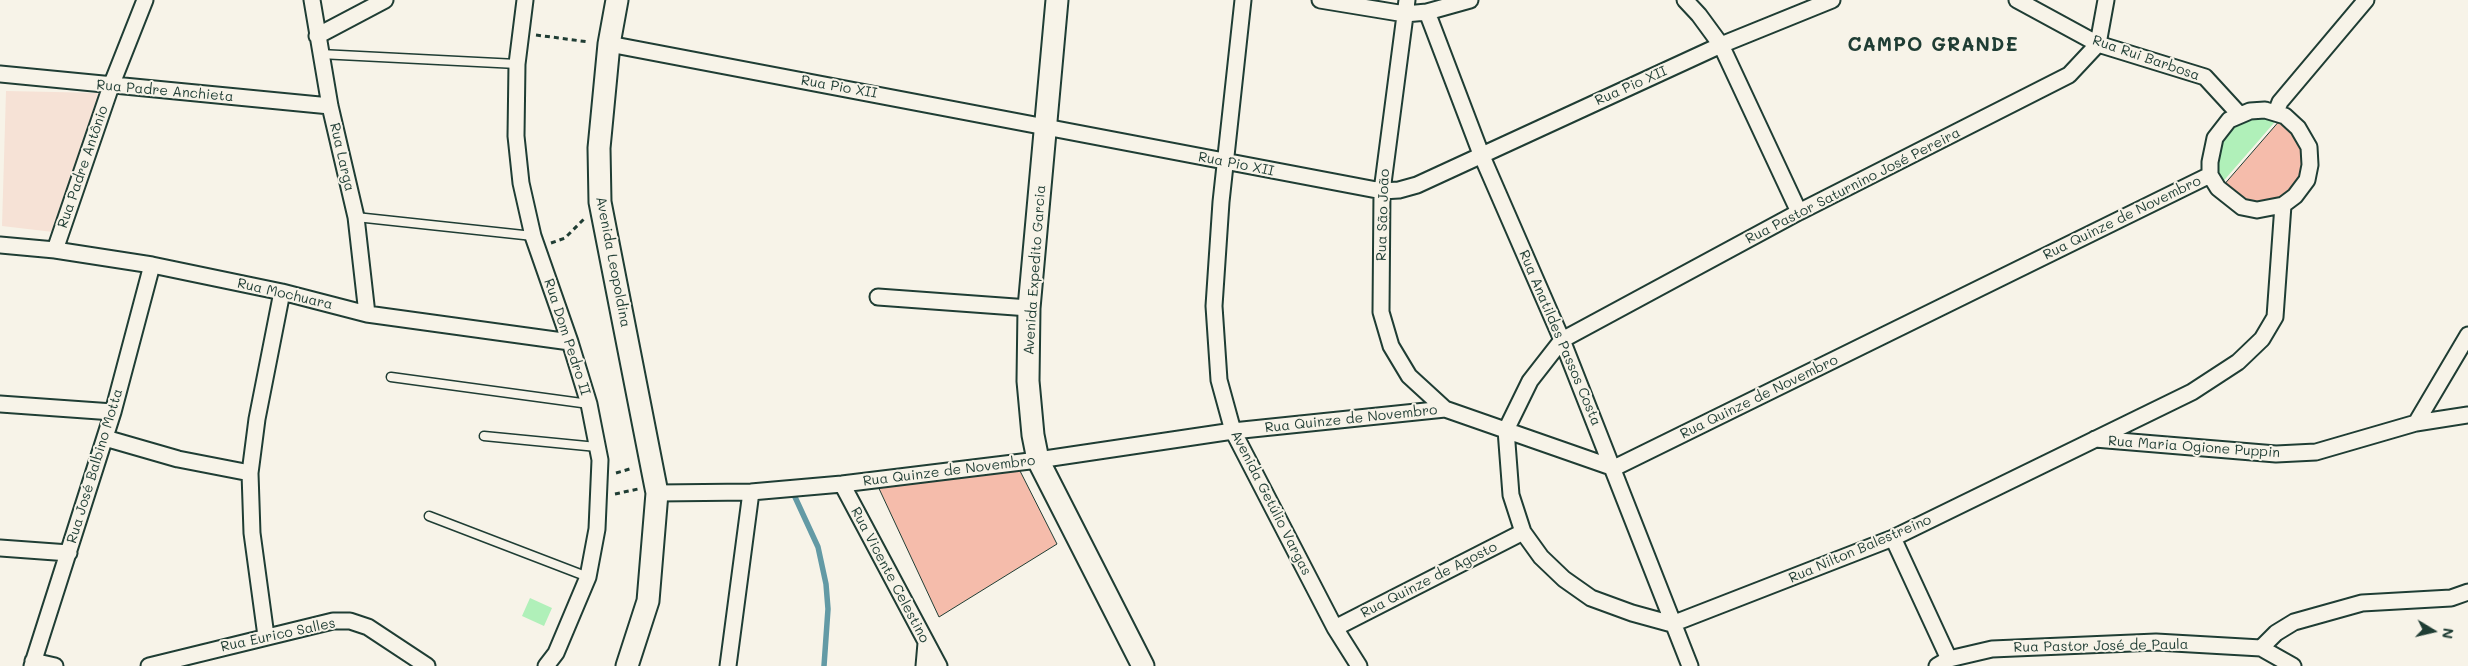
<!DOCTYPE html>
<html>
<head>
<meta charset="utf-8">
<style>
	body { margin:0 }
	#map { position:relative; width:2468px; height:666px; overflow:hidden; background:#f7f3e8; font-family:Mali,sans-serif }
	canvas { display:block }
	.north { position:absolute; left:2408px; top:606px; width:50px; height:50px; -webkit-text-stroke:4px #f7f3e8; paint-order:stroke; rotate:99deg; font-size:14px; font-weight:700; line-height:20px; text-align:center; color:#1f3d34 }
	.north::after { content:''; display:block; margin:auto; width:18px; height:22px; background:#1f3d34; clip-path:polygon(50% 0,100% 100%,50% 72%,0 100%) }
</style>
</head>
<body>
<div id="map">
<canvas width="2468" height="666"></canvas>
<div class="north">N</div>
</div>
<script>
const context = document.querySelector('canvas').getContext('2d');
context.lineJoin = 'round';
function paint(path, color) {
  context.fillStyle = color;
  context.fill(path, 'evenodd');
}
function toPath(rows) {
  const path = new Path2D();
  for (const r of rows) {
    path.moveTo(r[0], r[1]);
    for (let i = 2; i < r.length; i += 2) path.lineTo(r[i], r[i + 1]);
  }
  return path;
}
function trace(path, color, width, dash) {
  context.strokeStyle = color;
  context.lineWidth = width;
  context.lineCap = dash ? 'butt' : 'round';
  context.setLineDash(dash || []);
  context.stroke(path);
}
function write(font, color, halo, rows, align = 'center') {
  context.font = font + ' Mali,sans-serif';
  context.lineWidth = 4;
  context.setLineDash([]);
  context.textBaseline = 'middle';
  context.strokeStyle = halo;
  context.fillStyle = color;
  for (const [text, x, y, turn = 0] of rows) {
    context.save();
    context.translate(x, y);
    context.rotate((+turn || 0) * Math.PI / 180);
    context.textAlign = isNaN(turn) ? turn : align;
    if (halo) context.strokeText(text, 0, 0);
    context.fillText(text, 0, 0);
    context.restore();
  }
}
paint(toPath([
	[6,91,103,93,53,232,2,226]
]), '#f6e2d6');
paint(toPath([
	[2280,116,2220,185,2213,173,2214,147,2238,118],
	[530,598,552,608,544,626,522,616]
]), '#b0f0b9');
trace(toPath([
	[795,497,818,547,826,584,828,609,824,666]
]), '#639aa5', 5.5);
const building = toPath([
	[2281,119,2307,151,2297,188,2269,206,2245,204,2222,187,2281,119],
	[1016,463,1057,544,939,617,875,480,1016,463]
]);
paint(building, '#f5bcab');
trace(building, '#1f3d34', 1);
const lane = toPath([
	[320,54,517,64],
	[356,217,533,236],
	[391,377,589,404],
	[484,436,597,447],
	[429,516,588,577]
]);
const street = toPath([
	[312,0,330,106,356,217,367,314],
	[525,0,517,64,516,136,521,183,533,236,570,342,589,404,600,460,597,529,588,577,556,653,546,666],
	[1243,0,1221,202,1214,306,1219,380,1233,431,1335,628,1359,666],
	[1320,0,1405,14,1427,12,1470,0],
	[1407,0,1382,191,1381,312,1391,346,1409,376,1445,409],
	[1685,0,1699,15,1721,45,1799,212],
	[2017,0,2098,44,2205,77,2239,114],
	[2106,0,2098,44,2069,75,1799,212,1562,340,1530,381,1506,430,1511,495,1523,532,1541,557,1564,579,1591,598,1632,613,1672,624,1893,538,2192,392,2238,362,2262,339,2275,317,2283,205],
	[1427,12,1481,154,1562,340,1690,666],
	[317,36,385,0],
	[609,44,1382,191,1399,190,1417,185,1721,45,1832,0],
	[0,74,330,106],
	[2265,110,2285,116,2298,128,2309,147,2310,165,2307,180,2295,196,2283,205,2257,210,2242,207,2218,188,2210,175,2210,162,2215,138,2229,120,2250,111,2265,110],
	[2276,112,2280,102,2366,0],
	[0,245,55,250,152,265,282,292,367,314,570,342],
	[55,250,111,86,145,0],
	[878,297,1029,308],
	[0,404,113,412],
	[2416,423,2468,335],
	[105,438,178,459,250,473],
	[2095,439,2276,454,2316,452,2416,423,2468,415],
	[842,484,939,666],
	[657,493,751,492,842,484,1038,460,1233,431,1445,409,1614,468,2210,175],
	[1893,538,1949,659],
	[0,548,69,553],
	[1335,628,1523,532],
	[266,636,252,533,250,473,257,419,282,292],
	[2261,648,2276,633,2294,622,2362,603,2451,598,2468,592],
	[33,661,55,666],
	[32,666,113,412,152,265],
	[149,666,333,621,350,621,368,627,427,666],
	[728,666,751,492],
	[924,666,926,643],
	[1937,666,1949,659,1992,649,2156,642,2261,648,2293,666]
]);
const secondary = toPath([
	[617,0,609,44,599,148,600,202,657,493,648,601,627,666],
	[1057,0,1029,308,1028,381,1033,435,1038,460,1143,666]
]);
trace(lane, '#1f3d34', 11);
trace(street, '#1f3d34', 19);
trace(secondary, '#1f3d34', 25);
trace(toPath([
	[536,35,589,42],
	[551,243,565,238,584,219],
	[616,473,633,468],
	[615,494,638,489]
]), '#1f3d34', 3, [5, 4]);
trace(lane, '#f7f3e8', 8);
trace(street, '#f7f3e8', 15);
trace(secondary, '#f7f3e8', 21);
write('14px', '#1f3d34', '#f7f3e8', [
	["Rua Rui Barbosa",2146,58,19],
	["Rua Pio XII",1631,86,-24],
	["Rua Pio XII",839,87,10],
	["Rua Padre Anchieta",165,91,5],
	["Rua Larga",342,157,77],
	["Rua Pio XII",1236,164,11],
	["Rua Padre Antônio",83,167,-71],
	["Rua Pastor Saturnino José Pereira",1853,186,-27],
	["Rua São João",1383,215,-88],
	["Rua Quinze de Novembro",2122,218,-26],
	["Avenida Leopoldina",613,262,79],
	["Avenida Expedito Garcia",1035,270,-86],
	["Rua Mochuara",285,294,13],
	["Rua Dom Pedro II",567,337,72],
	["Rua Anatildes Passos Costa",1560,338,67],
	["Rua Quinze de Novembro",1759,397,-26],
	["Rua Quinze de Novembro",1351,419,-6],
	["Rua Maria Ogione Puppin",2194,447,4],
	["Rua José Balbino Motta",95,466,-73],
	["Rua Quinze de Novembro",949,471,-7],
	["Avenida Getúlio Vargas",1271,503,63],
	["Rua Nilton Balestreino",1860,549,-23],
	["Rua Vicente Celestino",890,575,62],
	["Rua Quinze de Agosto",1429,580,-27],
	["Rua Eurico Salles",278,635,-12],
	["Rua Pastor José de Paula",2101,646,-1]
]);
context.letterSpacing = '1px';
write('bold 19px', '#1f3d34', '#f7f3e8', [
	["CAMPO GRANDE",1933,45]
]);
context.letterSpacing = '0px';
</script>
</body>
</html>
